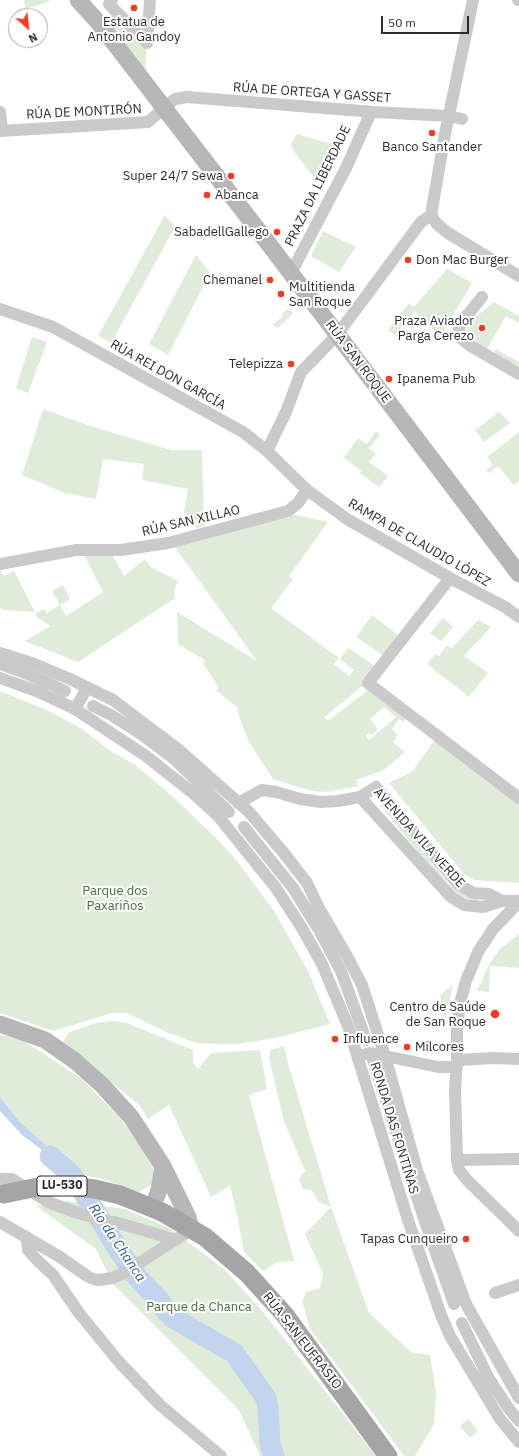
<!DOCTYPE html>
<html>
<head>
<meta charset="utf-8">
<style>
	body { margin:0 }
	#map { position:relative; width:519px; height:1456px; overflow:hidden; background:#fff; font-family:"IBM Plex Sans",sans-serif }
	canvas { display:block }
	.north { position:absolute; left:8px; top:8px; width:40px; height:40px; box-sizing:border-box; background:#fff; border:1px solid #ababab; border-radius:50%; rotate:153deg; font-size:11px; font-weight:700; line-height:16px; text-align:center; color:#2d2d2d }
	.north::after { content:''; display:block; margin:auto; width:14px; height:18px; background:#f53a1e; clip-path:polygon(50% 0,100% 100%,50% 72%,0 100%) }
	.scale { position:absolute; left:381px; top:16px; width:88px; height:18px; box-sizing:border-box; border:2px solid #2d2d2d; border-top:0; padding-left:5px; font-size:12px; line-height:14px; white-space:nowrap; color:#2d2d2d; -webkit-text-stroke:3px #fff; paint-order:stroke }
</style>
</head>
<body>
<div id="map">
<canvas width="519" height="1456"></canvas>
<div class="north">N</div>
<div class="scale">50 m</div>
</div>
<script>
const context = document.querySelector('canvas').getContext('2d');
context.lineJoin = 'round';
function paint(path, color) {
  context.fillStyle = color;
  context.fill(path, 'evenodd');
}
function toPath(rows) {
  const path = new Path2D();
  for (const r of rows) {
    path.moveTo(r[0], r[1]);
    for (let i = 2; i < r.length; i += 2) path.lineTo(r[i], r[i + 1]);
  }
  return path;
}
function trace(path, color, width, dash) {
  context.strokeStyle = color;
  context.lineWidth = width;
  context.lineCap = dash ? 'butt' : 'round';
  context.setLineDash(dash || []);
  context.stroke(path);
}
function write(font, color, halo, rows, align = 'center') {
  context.font = font + ' "IBM Plex Sans",sans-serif';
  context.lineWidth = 4;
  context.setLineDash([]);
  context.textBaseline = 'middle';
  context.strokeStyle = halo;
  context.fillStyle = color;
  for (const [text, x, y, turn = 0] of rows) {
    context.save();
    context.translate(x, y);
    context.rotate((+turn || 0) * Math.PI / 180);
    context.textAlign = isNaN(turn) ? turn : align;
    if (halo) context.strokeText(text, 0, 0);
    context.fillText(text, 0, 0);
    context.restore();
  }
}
paint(toPath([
	[24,0,49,0,48,2,25,9],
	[113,8,147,43,145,71,120,36,104,22],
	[297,134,334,145,315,179,293,150,291,144],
	[165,215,175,227,111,343,98,336],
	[323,231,356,247,339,272,311,256],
	[196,255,210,273,168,355,149,344],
	[447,269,472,283,439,339,436,337,438,334,418,315,415,311,395,335,388,330,409,303,414,307],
	[494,302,519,316,519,323,506,316,487,349,468,337,467,329,468,324,474,318],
	[288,309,293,313,278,328,272,325,282,317,283,313],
	[32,337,47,342,28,393,16,388],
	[496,349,519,362,519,367,494,353],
	[43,409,93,427,171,450,202,450,204,526,196,528,184,512,188,489,142,480,144,464,103,459,96,499,65,493,22,475],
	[499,412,510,423,484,442,475,430],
	[376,431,380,434,369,448,376,454,369,462,388,476,379,487,360,473,361,471,344,458,358,438,367,444],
	[519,432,519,481,514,485,498,466,489,473,486,470,493,465,487,457],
	[290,514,328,522,289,576,293,579,271,608,339,658,334,664,349,676,354,670,340,659,348,648,375,666,365,678,363,678,363,686,324,717,328,721,368,690,406,718,404,722,399,719,392,729,398,735,393,742,405,752,384,770,356,780,359,786,326,792,311,791,273,779,249,742,239,717,238,708,216,690,219,688,203,663,206,661,178,644,177,612,257,661,174,546],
	[384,707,396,717,369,740,366,736,369,733,372,735,378,729,370,719],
	[112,554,124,576,145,559,151,567,178,581,174,590,175,598,78,662,25,641,50,626,37,617,35,613,44,609,47,613,60,605,52,591,63,585,70,599,60,605,66,616,103,592,84,555],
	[0,569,4,576,14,571,35,612,5,610,0,608],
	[372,615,398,635,384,656,356,637],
	[443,618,453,627,441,641,430,633],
	[478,620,491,627,464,656,488,673,469,697,427,664,435,654,439,656,447,645,452,648],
	[0,691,49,711,82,729,112,752,134,764,173,797,219,841,237,861,274,911,308,971,330,1024,275,1038,239,1044,218,1044,197,1043,166,1032,127,1013,112,1013,53,1031,0,1013],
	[441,731,519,791,519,883,474,880,464,874,389,783,412,772],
	[382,803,449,884,458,891,468,896,478,897,478,901,462,898,455,894,441,880,380,805],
	[519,934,519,968,490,966,489,992,477,991,490,963,500,949],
	[453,985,445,1019,440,995],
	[114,1021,127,1023,193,1050,193,1063,198,1069,211,1053,260,1050,267,1089,249,1095,294,1261,277,1262,263,1271,244,1252,237,1214,230,1186,211,1197,169,1105,148,1119,140,1106,63,1042,67,1034,73,1031,96,1023],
	[0,1035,18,1037,82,1079,120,1118,149,1158,155,1173,150,1186,139,1192,127,1189,112,1182,100,1178,77,1174,18,1120,0,1097],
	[284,1046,289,1067,331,1207,369,1313,411,1352,430,1355,436,1393,434,1424,415,1456,404,1456,310,1329,302,1301,307,1292,320,1288,323,1274,305,1234,331,1207,319,1202,311,1190,303,1189,299,1179,305,1171,284,1121,269,1059,270,1050],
	[68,1201,125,1209,171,1229,224,1269,264,1313,376,1456,260,1456,239,1410,113,1284,96,1249,36,1206],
	[468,1419,478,1431,470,1438,460,1426]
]), '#dfecd9');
paint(toPath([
	[0,1097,18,1120,77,1174,68,1175,41,1149,22,1135,0,1111]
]), '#c3d4ee');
trace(toPath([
	[50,1156,71,1174,85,1195,115,1244,136,1276,159,1300,166,1311,173,1318,234,1353,239,1360,266,1398,268,1407,270,1444,274,1456]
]), '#c3d4ee', 21);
trace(toPath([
	[112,0,109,4,147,43],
	[518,0,519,0],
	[147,43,150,0],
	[0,112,2,130],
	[0,131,148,122,171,102,175,99,187,97,374,112,449,116,462,119],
	[431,215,445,134,473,0],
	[431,215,437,224,448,233,519,276],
	[291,273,346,168,371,112],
	[482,297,461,323,459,329,461,338,469,345,519,374],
	[0,309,53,327,243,432,267,451,307,490,347,519,450,578,505,607,519,617],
	[267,451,286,412,301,372,337,335,421,222,431,215],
	[0,564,76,550,121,550,168,543,288,511,298,503,307,490],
	[450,578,368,683,519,798],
	[0,653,32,663,70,679,113,700,178,749,249,812,283,852,307,883,319,908,348,958,362,985,385,1056,417,1170,466,1304,519,1398],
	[0,664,20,671,53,685,65,691],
	[0,678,39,692,75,709,146,756,194,794,218,816,276,888,302,928,322,964,348,1026,408,1220,441,1315,450,1336,500,1419,519,1442],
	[93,706,111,715,141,734,173,758,229,812],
	[75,709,87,688],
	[238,803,262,790,276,792,300,799,321,802,338,801,360,797],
	[244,827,293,888,318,928,341,971,366,1040],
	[502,901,489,894,473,893,458,884,376,787,360,797,451,897,464,905,483,907,502,901,519,901],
	[519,902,493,929,478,952,466,981,460,1003,457,1026,457,1060,455,1090,457,1160,459,1170,468,1181,519,1231],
	[358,1056,371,1053,438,1067,457,1067],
	[373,1060,424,1219,454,1304],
	[457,1060,494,1058,519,1059],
	[457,1160,519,1159],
	[0,1179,12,1179,48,1202,78,1213,110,1222,115,1222,176,1240],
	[0,1222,60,1257,87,1276,93,1279,99,1280,112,1278,122,1274,183,1235,191,1229],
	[27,1237,28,1250,38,1261,53,1275,79,1313,119,1362,160,1405,221,1456],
	[495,1293,519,1285],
	[462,1323,488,1377,509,1409,519,1421]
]), '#cacaca', 12);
trace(toPath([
	[78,0,98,22,268,243,519,574],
	[0,1024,45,1040,75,1061,102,1085,131,1117,163,1166,188,1217,191,1229],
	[152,1208,159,1190,163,1166]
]), '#b7b7b7', 17);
trace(toPath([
	[120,1195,162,1212,205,1237,247,1273,285,1315,388,1456]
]), '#a5a5a5', 19);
trace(toPath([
	[4,1194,33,1188,69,1186,95,1189,120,1195]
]), '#a5a5a5', 19);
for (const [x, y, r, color] of [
	[134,8,4,"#f53a1e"],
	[432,133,4,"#f53a1e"],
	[231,176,4,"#f53a1e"],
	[207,195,4,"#f53a1e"],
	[277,232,4,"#f53a1e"],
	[408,260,4,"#f53a1e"],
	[270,280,4,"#f53a1e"],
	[281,294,4,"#f53a1e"],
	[482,328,4,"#f53a1e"],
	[291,364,4,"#f53a1e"],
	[389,379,4,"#f53a1e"],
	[495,1014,5,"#f53a1e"],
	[335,1039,4,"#f53a1e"],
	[407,1047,4,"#f53a1e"],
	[466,1239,4,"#f53a1e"]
]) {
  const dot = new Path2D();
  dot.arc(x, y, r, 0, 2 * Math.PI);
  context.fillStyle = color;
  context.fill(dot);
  trace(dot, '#fff', 1.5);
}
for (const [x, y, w] of [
	[62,1186,50]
]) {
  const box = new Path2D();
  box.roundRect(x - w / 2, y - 10, w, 20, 3);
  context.fillStyle = '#fff';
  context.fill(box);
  trace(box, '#2d2d2d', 1);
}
write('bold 12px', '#2d2d2d', null, [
	["LU-530",62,1186]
]);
write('13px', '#2d2d2d', '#fff', [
	["Estatua de",134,22,"center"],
	["Antonio Gandoy",134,37,"center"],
	["Banco Santander",432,147,"center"],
	["Super 24/7 Sewa",223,176],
	["Abanca",215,195,"left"],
	["SabadellGallego",269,232],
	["Don Mac Burger",416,260,"left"],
	["Chemanel",262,280],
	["Multitienda",289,287,"left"],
	["San Roque",289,302,"left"],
	["Praza Aviador",474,321],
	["Parga Cerezo",474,336],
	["Telepizza",283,364],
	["Ipanema Pub",397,379,"left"],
	["Centro de Saúde",486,1007],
	["de San Roque",486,1022],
	["Influence",343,1039,"left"],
	["Milcores",415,1047,"left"],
	["Tapas Cunqueiro",458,1239]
], 'right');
write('13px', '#2d2d2d', '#fff', [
	["RÚA DE ORTEGA Y GASSET",312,93,4],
	["RÚA DE MONTIRÓN",84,112,-3],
	["PRAZA DA LIBERDADE",318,186,-64],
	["RÚA SAN ROQUE",358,362,53],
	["RÚA REI DON GARCÍA",168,375,29],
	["RÚA SAN XILLAO",191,521,-13],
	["RAMPA DE CLAUDIO LÓPEZ",419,543,30],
	["AVENIDA VILA VERDE",419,838,48],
	["RONDA DAS FONTIÑAS",394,1128,73],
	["RÚA SAN EUFRASIO",302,1341,52]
]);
write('13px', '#456c37', '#fff', [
	["Parque dos",115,891],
	["Paxariños",115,906],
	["Parque da Chanca",199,1307]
]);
write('italic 14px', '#345c95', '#fff', [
	["Río da Chanca",117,1243,56]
]);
</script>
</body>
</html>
